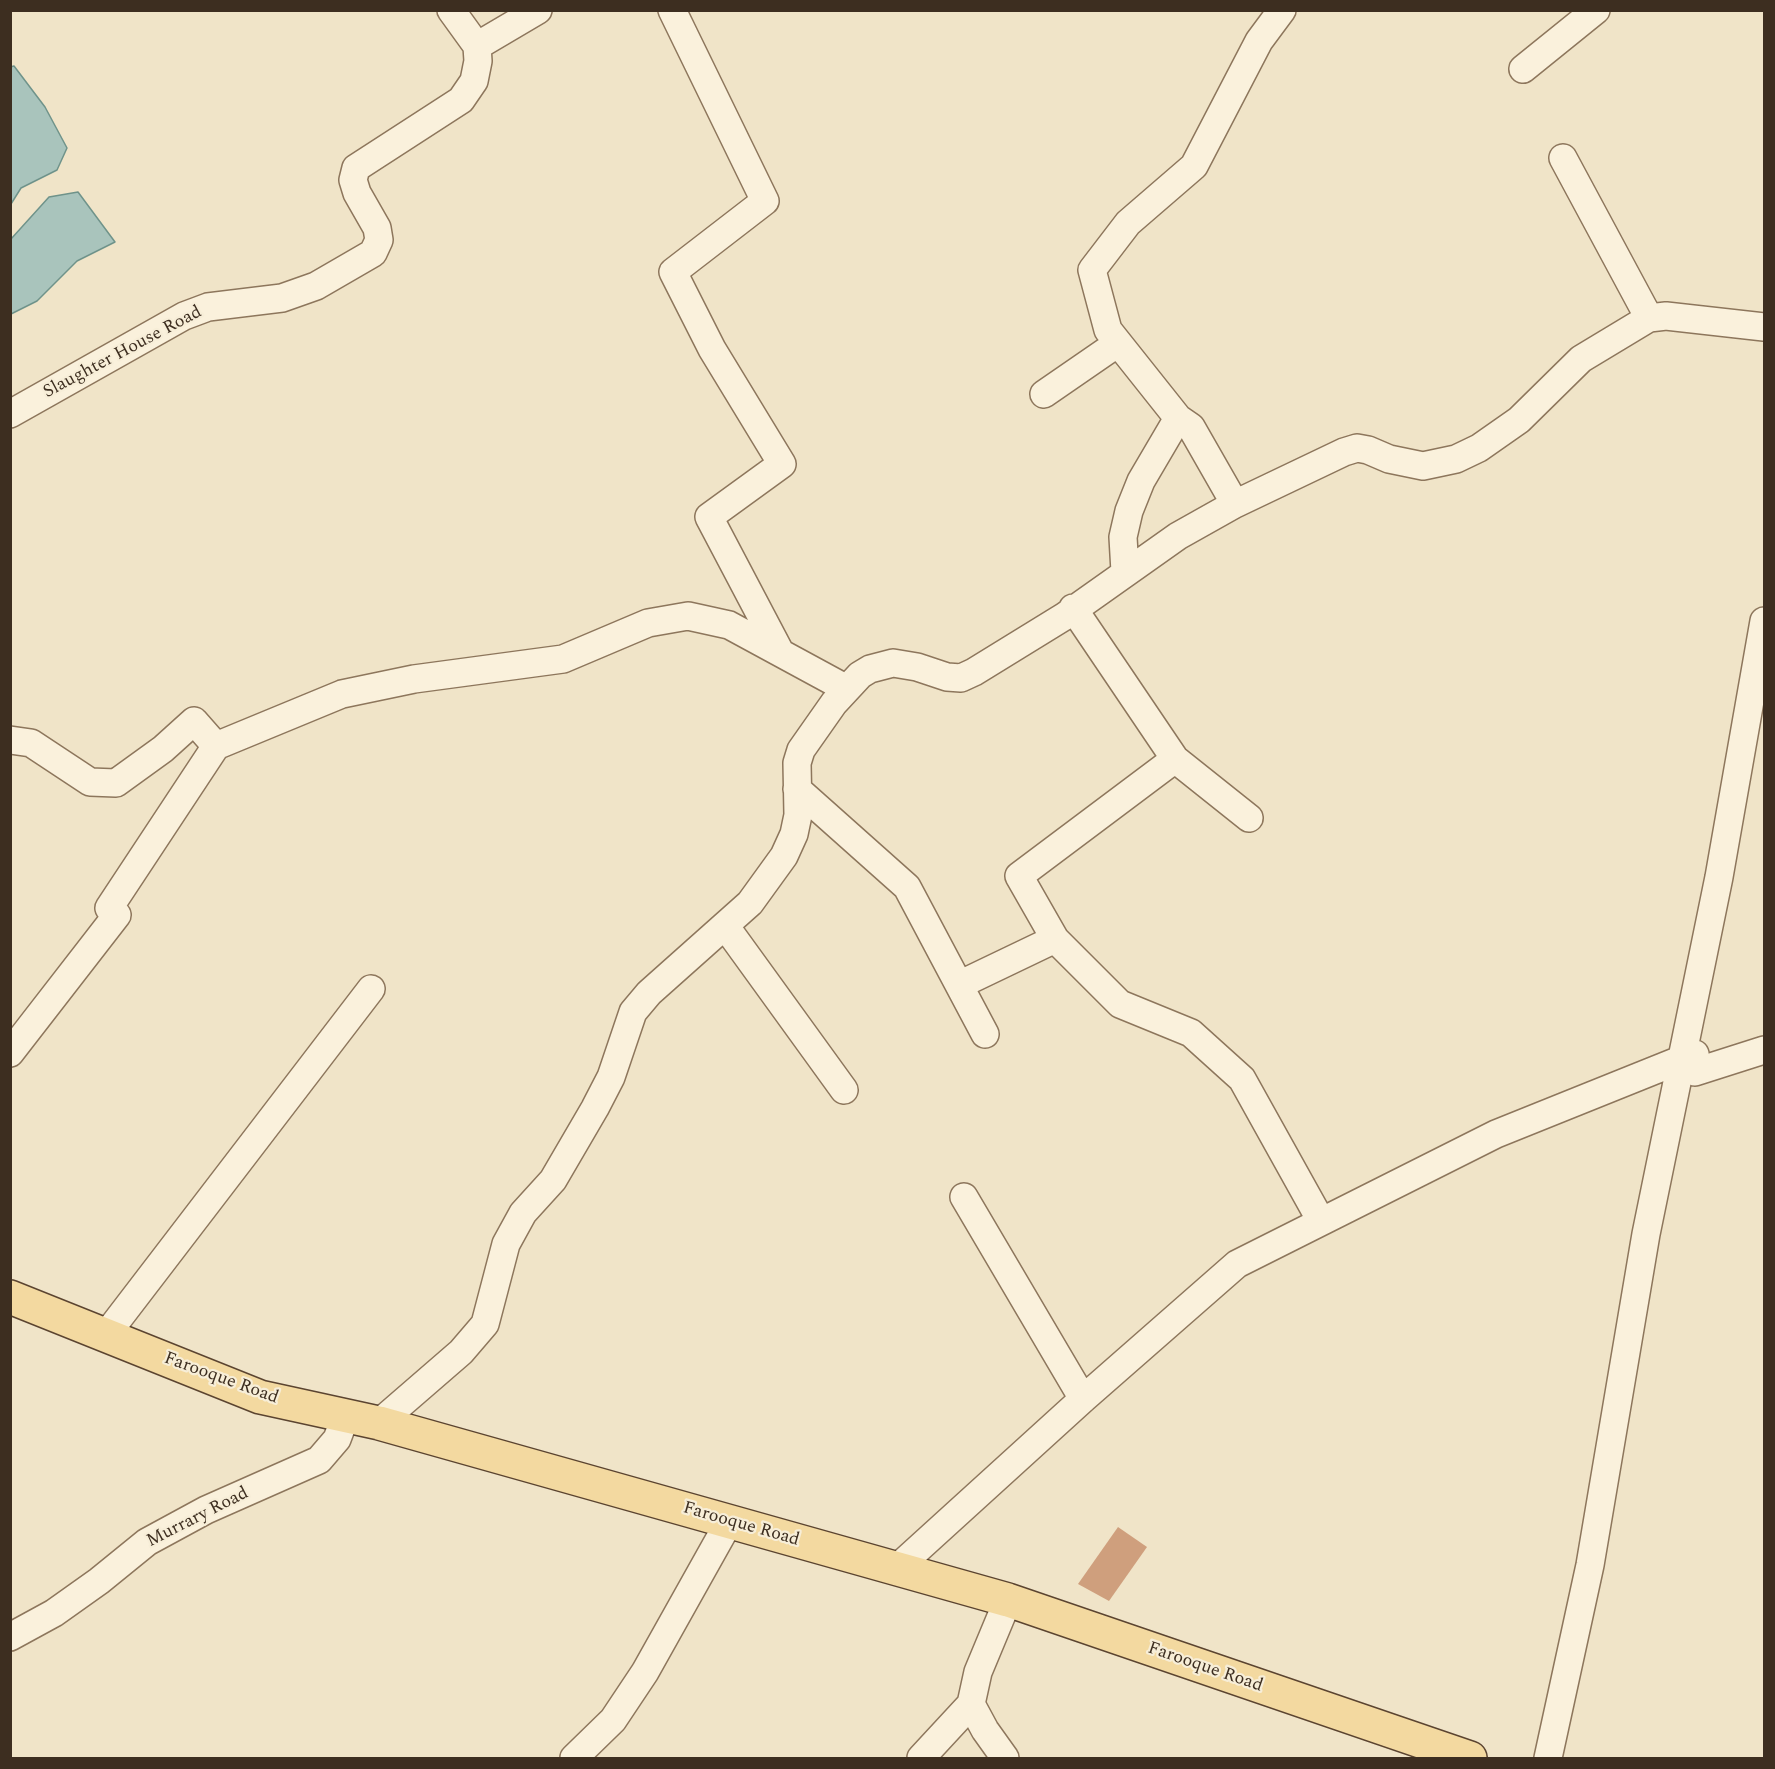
<!DOCTYPE html>
<html>
<head>
<meta charset="utf-8">
<style>
	body { margin:0 }
	#map { position:relative; width:1775px; height:1769px; overflow:hidden; background:#f0e4c8; font-family:Spectral,serif }
	canvas { display:block }
	.frame { position:absolute; inset:0; border:12px solid #3d2e20; pointer-events:none }
</style>
</head>
<body>
<div id="map">
<canvas width="1775" height="1769"></canvas>
<div class="frame"></div>
</div>
<script>
const context = document.querySelector('canvas').getContext('2d');
context.lineJoin = 'round';
function paint(path, color) {
  context.fillStyle = color;
  context.fill(path, 'evenodd');
}
function toPath(rows) {
  const path = new Path2D();
  for (const r of rows) {
    path.moveTo(r[0], r[1]);
    for (let i = 2; i < r.length; i += 2) path.lineTo(r[i], r[i + 1]);
  }
  return path;
}
function trace(path, color, width, dash) {
  context.strokeStyle = color;
  context.lineWidth = width;
  context.lineCap = dash ? 'butt' : 'round';
  context.setLineDash(dash || []);
  context.stroke(path);
}
function write(font, color, halo, rows, align = 'center') {
  context.font = font + ' Spectral,serif';
  context.lineWidth = 4.5;
  context.setLineDash([]);
  context.textBaseline = 'middle';
  context.strokeStyle = halo;
  context.fillStyle = color;
  for (const [text, x, y, turn = 0] of rows) {
    context.save();
    context.translate(x, y);
    context.rotate((+turn || 0) * Math.PI / 180);
    context.textAlign = isNaN(turn) ? turn : align;
    if (halo) context.strokeText(text, 0, 0);
    context.fillText(text, 0, 0);
    context.restore();
  }
}
const water = toPath([
	[14,66,45,107,67,148,57,170,21,188,11,204,10,67,14,66],
	[78,192,115,242,77,261,37,301,11,314,11,239,49,197,78,192]
]);
paint(water, '#a9c4bc');
trace(water, '#6f938a', 1.5);
paint(toPath([
	[1118,1527,1147,1547,1109,1601,1078,1584]
]), '#cf9f7d');
const minor = toPath([
	[672,10,765,201,673,272,712,349,782,464,709,517,779,650],
	[477,46,538,10],
	[1523,69,1596,10],
	[1563,158,1649,318],
	[1044,394,1118,343],
	[10,414,184,316,208,307,282,298,316,286,373,253,379,240,377,228,357,193,353,180,356,168,461,100,474,81,478,61,477,46,451,10],
	[1235,504,1191,427,1178,418,1108,330,1092,270,1128,223,1194,166,1259,41,1282,10],
	[1125,572,1123,537,1129,511,1141,481,1178,418],
	[1073,608,1175,759,1249,818],
	[10,740,31,743,90,782,116,783,163,749,194,721,216,746],
	[797,789,907,887,985,1034],
	[109,908,216,746,342,694,414,679,563,659,648,623,688,616,729,625,847,689],
	[726,927,844,1090],
	[1055,939,1019,876,1175,759],
	[959,985,1055,939,1120,1004,1191,1033,1242,1079,1321,1221],
	[10,1053,117,915],
	[1695,1072,1764,1050],
	[964,1197,1083,1399],
	[106,1335,371,989],
	[379,1423,461,1352,485,1324,506,1244,523,1213,553,1180,595,1108,611,1077,633,1012,649,993,750,903,784,856,794,834,798,815,797,763,801,750,834,703,860,675,870,669,893,663,917,667,947,677,961,678,974,672,1065,616,1178,536,1235,504,1344,452,1357,448,1368,450,1389,459,1423,466,1456,459,1479,448,1519,420,1581,359,1649,318,1666,316,1764,327],
	[896,1569,1083,1399,1237,1264,1496,1134,1695,1054],
	[10,1637,54,1613,99,1581,147,1542,206,1510,319,1460,337,1439,346,1415],
	[574,1758,613,1720,645,1672,729,1522],
	[921,1758,971,1704],
	[1005,1758,985,1730,971,1704,978,1672,1008,1600],
	[1548,1758,1590,1565,1646,1234,1719,877,1764,621]
]);
const major = toPath([
	[10,1297,260,1397,379,1423,1008,1600,1470,1758]
]);
trace(minor, '#8d765c', 30);
trace(major, '#5b4430', 36);
trace(minor, '#faf1dc', 27);
trace(major, '#f3d9a0', 33);
write('18px', '#3d2e20', '#f7eed8', [
	["Slaughter House Road",123,353,-28],
	["Farooque Road",221,1379,20],
	["Murrary Road",198,1518,-27],
	["Farooque Road",741,1525,16],
	["Farooque Road",1205,1668,19]
]);
</script>
</body>
</html>
